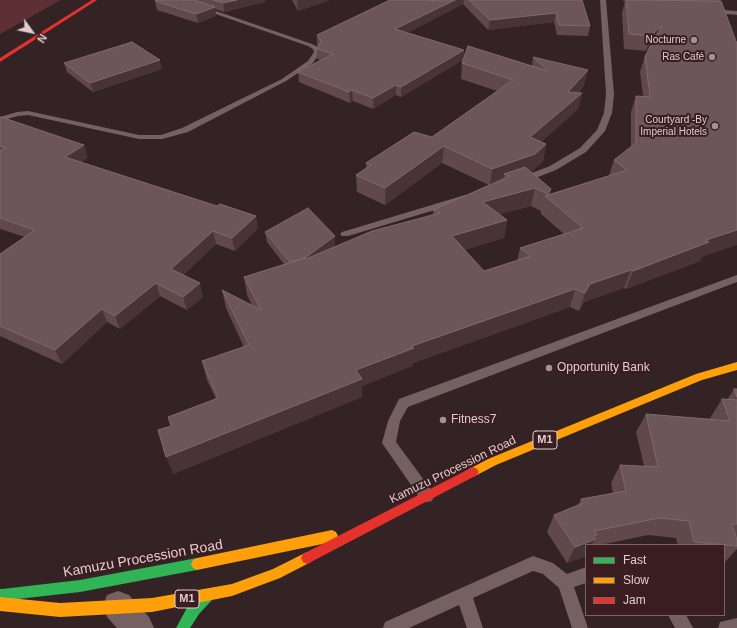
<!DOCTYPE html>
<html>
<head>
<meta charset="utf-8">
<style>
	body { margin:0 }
	#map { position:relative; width:737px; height:628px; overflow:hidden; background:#342325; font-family:Helvetica,sans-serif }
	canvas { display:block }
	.legend { position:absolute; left:585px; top:544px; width:140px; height:72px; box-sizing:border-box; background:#3a1d20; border:1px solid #7c6365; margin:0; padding:5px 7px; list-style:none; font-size:12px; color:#e0cccd }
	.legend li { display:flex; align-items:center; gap:8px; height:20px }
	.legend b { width:20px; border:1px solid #7c6365 }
	.north { position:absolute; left:12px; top:12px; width:40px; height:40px; -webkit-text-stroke:3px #3a1d20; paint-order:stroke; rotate:123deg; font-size:11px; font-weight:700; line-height:16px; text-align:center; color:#e0cccd }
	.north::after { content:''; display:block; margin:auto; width:14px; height:18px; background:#e0cccd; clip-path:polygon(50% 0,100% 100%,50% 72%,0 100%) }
</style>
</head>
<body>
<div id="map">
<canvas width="737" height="628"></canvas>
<ul class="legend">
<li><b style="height:5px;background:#30b455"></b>Fast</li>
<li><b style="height:5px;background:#ff9f0a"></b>Slow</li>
<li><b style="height:5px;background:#e5322d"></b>Jam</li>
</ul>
<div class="north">N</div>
</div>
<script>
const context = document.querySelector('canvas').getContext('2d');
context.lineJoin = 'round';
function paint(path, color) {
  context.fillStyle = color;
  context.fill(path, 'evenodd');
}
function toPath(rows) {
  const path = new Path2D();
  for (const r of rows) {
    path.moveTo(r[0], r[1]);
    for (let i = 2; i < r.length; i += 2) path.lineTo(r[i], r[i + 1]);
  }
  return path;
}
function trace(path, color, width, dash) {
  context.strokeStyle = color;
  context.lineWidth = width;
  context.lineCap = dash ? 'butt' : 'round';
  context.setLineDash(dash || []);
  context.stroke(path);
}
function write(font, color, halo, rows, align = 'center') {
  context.font = font + ' Helvetica,sans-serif';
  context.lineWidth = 4;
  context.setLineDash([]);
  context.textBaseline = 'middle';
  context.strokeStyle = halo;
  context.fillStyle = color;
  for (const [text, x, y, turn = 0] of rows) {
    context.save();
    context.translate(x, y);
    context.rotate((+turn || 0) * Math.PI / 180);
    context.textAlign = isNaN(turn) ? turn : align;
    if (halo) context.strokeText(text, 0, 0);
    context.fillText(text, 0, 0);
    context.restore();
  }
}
paint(toPath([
	[0,0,61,0,0,34]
]), '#5e2f35');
paint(toPath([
	[175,0,184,0,312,44,318,47,320,52,313,63,286,81,188,132,162,139,139,139,28,115,18,116,0,121,0,117,17,112,28,111,139,135,161,135,182,128,282,79,308,61,314,52,313,49,308,46,175,0],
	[600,0,606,0,614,94,612,113,605,131,586,152,556,170,525,182,519,182,518,180,519,178,550,166,580,148,597,130,604,113,606,94,600,0],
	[710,9,737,11,737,15,708,12,708,10,710,9],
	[465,195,468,196,470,198,468,200,348,236,342,236,340,234,342,232,465,195],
	[737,275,737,282,408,407,400,421,396,442,432,491,434,496,432,501,427,502,422,501,382,443,388,421,399,399,737,275],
	[533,556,553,563,567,574,586,567,586,583,574,587,588,628,572,628,559,588,543,574,533,571,473,598,483,628,467,628,459,605,409,628,383,628,385,622,533,556],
	[668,615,686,615,693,628,675,628,668,615],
	[737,618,737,628,718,628,720,622,737,618]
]), '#756062');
paint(toPath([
	[118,591,129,595,149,617,154,628,117,628,107,617,103,606,107,595,118,591]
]), '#756062');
paint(toPath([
	[197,558,201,560,203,564,201,568,197,570,80,592,0,601,0,589,2,589,80,580,197,558],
	[207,589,212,590,213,595,212,600,199,614,190,628,176,628,189,604,202,590,207,589]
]), '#30b455');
paint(toPath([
	[737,362,737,370,702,380,496,465,477,475,473,477,469,475,467,472,469,469,488,459,696,374,737,362],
	[332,530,336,532,338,536,336,540,332,542,197,570,193,568,191,564,193,560,197,558,332,530],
	[307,552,311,554,313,558,311,562,280,578,232,596,152,612,60,617,0,611,0,597,60,603,152,598,232,584,273,569,307,552]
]), '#ff9f0a');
paint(toPath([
	[92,0,97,0,0,62,0,58,92,0],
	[473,467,477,469,479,472,477,475,311,562,307,564,303,562,301,558,303,554,473,467]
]), '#e5322d');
paint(toPath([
	[156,0,265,0,265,2,224,12,215,9,216,16,198,23,157,10,155,1],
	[292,0,330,0,298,11],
	[390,0,582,0,590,26,588,36,557,35,554,22,488,30,463,4,407,33,464,50,463,60,401,97,396,95,373,109,353,101,350,103,299,82,298,72,321,60,317,59,317,49,318,46,317,45,317,35],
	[623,0,720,0,702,257,700,261,626,289,624,288,584,302,579,311,570,307,413,363,412,366,362,386,362,397,173,474,171,426,216,399,207,380,202,361,244,347,226,308,222,290,252,305,247,295,244,277,284,264,267,242,265,232,335,246,334,248,433,215,433,210,489,185,442,163,385,205,357,192,356,175,366,168,366,163,432,137,497,91,461,79,462,63,532,66,533,57,584,86,578,93,582,93,578,109,541,142,546,144,543,161,531,172,550,194,609,176,614,160,631,147,631,112,636,96,643,96,640,72,645,56,651,47,646,51,624,49,622,13,625,1,624,1],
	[531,206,541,211,541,214,564,234,520,248,517,261,484,271,464,250,504,238,507,220,500,214],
	[64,63,162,69,93,92,67,72],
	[0,117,88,157,81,162,258,228,235,251,216,244,183,275,203,297,187,310,160,296,120,329,107,322,62,364,0,336,0,254,25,237,0,229],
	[734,389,737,389,737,549,724,563,724,545,678,545,676,538,648,535,600,545,586,545,586,556,567,563,547,532,554,515,578,505,581,499,613,493,611,483,620,465,644,466,636,432,646,414,711,419,710,418,722,399,727,400]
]), '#60484b');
paint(toPath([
	[237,0,265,0,265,2,224,12,223,3],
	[300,0,330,0,298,11,297,1],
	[455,0,464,0,463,4,395,39,395,29],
	[215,7,216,16,198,23,196,14],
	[556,13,554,22,488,30,490,20],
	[662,26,658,40,646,51,650,36],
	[464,50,463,60,401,97,401,87],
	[160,60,162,69,93,92,90,83],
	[588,70,584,86,564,108,568,92],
	[396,85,396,95,373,109,373,98],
	[352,90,353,101,350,103,349,92],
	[582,93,578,109,527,154,530,137],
	[546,144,543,161,532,171,509,179,510,176,504,174,503,181,490,186,492,169],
	[84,145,88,157,70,169,65,157],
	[444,146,442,163,385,205,385,188],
	[535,188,531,206,481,219,483,202],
	[551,189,549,199,547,198,548,194],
	[256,216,258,228,235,251,232,238],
	[507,220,504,238,449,254,452,236],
	[737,230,737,245,702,257,700,261,626,289,633,271,706,240],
	[213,231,216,244,175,282,171,269],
	[335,236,335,246,294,277,293,267],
	[631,270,624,288,584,302,579,311,585,293,590,284],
	[156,283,160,296,120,329,115,316],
	[200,283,203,297,187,310,183,297],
	[575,289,570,307,413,363,412,366,362,386,362,397,173,474,166,457,356,370,412,346],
	[102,309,107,322,62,364,55,350],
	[597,535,592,545,586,545,586,556,567,563,575,547,594,536]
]), '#483336');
const building = toPath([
	[156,0,194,0,215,7,196,14,155,1,156,0],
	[213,0,237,0,223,3,213,0],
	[390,0,428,0,436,1,435,0,455,0,395,29,464,50,401,87,396,85,373,98,352,90,349,92,298,72,333,54,317,49,321,41,317,35,390,0],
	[469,0,582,0,590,26,559,25,556,13,490,20,469,0],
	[626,0,721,1,737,44,737,230,706,240,709,242,633,271,631,270,590,284,585,293,575,289,412,346,414,348,356,370,362,379,166,457,158,430,171,426,168,417,218,398,202,361,249,345,222,290,261,310,244,277,305,258,306,259,372,231,440,213,433,210,510,176,504,174,525,167,551,189,548,194,535,188,483,202,507,220,452,236,484,271,531,256,520,248,583,228,545,196,627,170,614,160,636,143,636,96,650,97,645,56,662,26,650,36,629,34,626,0],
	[132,42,160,60,90,83,64,63,132,42],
	[468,46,548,71,533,57,588,70,568,92,582,93,530,137,546,144,535,154,492,169,444,146,385,188,356,175,371,165,366,163,414,132,432,137,513,80,462,63,468,46],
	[0,117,1,117,84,145,65,157,217,206,220,204,256,216,232,238,213,231,171,269,200,283,183,297,156,283,115,316,102,309,55,350,0,326,0,254,35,230,0,218,0,151,6,148,0,146,0,117],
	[308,208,335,236,305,258,290,262,265,232,308,208],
	[734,389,737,389,737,397,734,389],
	[722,399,737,400,737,524,732,524,737,540,737,546,694,542,689,521,659,518,594,531,597,535,594,536,596,539,575,547,554,515,583,503,581,499,626,491,620,465,658,467,646,414,730,421,722,399]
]);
paint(building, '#6d5659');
trace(building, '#7f696b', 1);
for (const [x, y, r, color] of [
	[694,40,4,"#a49192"],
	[712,57,4,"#a49192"],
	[715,126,4,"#a49192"],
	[549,368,4,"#a49192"],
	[443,420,4,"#a49192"]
]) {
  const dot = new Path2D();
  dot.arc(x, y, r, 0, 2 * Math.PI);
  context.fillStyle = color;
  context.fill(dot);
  trace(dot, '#3a1d20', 1.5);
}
write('10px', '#e0cccd', '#3a1d20', [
	["Nocturne",686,40],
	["Ras Café",704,57],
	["Courtyard -By",707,120],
	["Imperial Hotels",707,132]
], 'right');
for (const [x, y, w] of [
	[545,440,24],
	[187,599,24]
]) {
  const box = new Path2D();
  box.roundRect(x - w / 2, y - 9, w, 18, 3);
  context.fillStyle = '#3a1d20';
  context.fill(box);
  trace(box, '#e0cccd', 1);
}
write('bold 11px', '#e0cccd', null, [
	["M1",545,440],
	["M1",187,599]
]);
write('12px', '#e0cccd', '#3a1d20', [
	["Opportunity Bank",557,368],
	["Fitness7",451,420]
], 'left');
write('12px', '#e0cccd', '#3a1d20', [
	["Kamuzu Procession Road",453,470,-26]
]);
write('14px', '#e0cccd', '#3a1d20', [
	["Kamuzu Procession Road",143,559,-10]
]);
</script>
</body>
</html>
